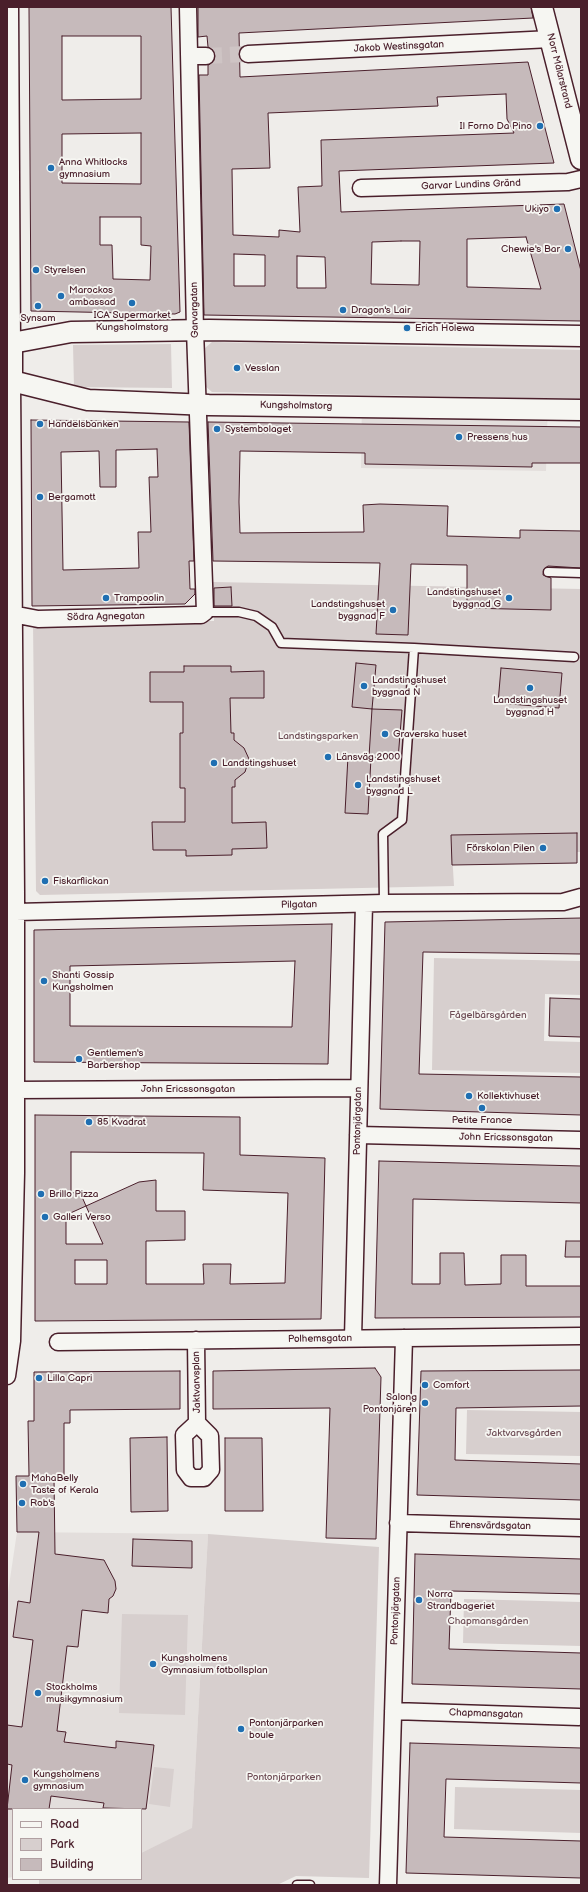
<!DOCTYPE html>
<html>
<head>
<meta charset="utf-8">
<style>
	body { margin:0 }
	#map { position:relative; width:588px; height:1892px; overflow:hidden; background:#efedea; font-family:"Balsamiq Sans",sans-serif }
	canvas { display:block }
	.frame { position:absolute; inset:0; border:8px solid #4a1f2b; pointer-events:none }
	.legend { position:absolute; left:12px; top:1808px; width:130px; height:72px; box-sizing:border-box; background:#f6f6f2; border:1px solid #b1a0a2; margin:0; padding:5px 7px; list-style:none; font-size:12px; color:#4a1f2b }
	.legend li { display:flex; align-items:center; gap:8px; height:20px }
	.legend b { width:20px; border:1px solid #b1a0a2 }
</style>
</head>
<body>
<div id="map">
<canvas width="588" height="1892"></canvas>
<div class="frame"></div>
<ul class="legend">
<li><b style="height:5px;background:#f6f6f2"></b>Road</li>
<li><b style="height:11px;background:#d7cfce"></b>Park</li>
<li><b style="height:11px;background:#c6babb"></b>Building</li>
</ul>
</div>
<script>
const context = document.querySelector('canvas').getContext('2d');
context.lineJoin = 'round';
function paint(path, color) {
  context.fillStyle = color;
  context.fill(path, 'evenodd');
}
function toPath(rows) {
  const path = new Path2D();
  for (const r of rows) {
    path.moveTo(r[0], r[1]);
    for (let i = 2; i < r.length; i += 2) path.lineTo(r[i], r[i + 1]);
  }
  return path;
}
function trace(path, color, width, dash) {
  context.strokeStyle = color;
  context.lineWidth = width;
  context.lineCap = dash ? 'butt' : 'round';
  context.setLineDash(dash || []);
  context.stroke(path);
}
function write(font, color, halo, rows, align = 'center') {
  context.font = font + ' "Balsamiq Sans",sans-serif';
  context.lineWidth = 3.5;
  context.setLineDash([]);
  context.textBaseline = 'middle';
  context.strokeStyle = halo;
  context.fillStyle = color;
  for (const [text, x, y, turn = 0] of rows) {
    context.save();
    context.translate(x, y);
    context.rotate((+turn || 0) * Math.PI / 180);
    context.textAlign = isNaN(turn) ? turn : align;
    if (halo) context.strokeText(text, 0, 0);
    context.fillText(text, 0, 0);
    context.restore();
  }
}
paint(toPath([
	[362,396,548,399,546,471,361,468],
	[17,1532,208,1534,192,1829,141,1853,141,1809,13,1809,13,1877,7,1878,7,1599]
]), '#e3dedc');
paint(toPath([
	[212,342,581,350,581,399,212,392,205,386,205,348],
	[171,344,172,388,74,387,73,345],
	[213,582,581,589,581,852,577,852,577,833,451,835,454,886,40,895,36,891,33,623,214,621],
	[434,958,581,961,581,995,545,994,544,1041,581,1042,581,1073,432,1070],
	[467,1410,581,1412,581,1456,466,1454],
	[208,1534,379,1547,369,1878,296,1876,277,1885,39,1885,39,1879,141,1879,141,1853,192,1828],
	[464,1599,581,1602,581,1646,463,1643],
	[122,1614,188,1615,185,1715,119,1713],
	[154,1767,174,1769,170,1807,149,1804],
	[455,1787,581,1790,581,1833,454,1829]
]), '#d7cfce');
const building = toPath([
	[29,7,171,7,180,312,175,314,31,311,29,7],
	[62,36,141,36,141,99,62,100,62,36],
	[141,133,141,184,62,183,62,134,141,133],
	[100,217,141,217,141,245,151,246,150,280,113,279,112,245,100,245,100,217],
	[198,7,531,7,533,18,239,33,240,77,528,62,554,163,339,171,341,212,564,204,581,271,581,321,204,315,199,75,208,75,208,65,214,61,215,56,214,51,208,47,207,36,198,37,198,7],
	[506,94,507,119,514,133,321,140,322,186,298,187,300,232,279,230,279,237,233,235,232,169,270,168,268,113,438,106,437,97,506,94],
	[526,237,541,289,467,287,467,239,526,237],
	[401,241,420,241,419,285,371,284,372,242,401,241],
	[234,254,265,255,265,286,234,286,234,254],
	[297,256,325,257,326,288,297,288,297,256],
	[31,420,189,422,194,561,189,561,190,589,195,589,195,594,185,604,32,606,31,420],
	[157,449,158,477,149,477,151,532,138,532,139,568,63,570,61,452,99,451,100,487,116,487,116,450,157,449],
	[208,422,581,427,581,463,532,463,532,467,365,464,365,453,240,451,239,502,240,533,364,532,363,505,380,504,448,506,447,536,520,538,520,530,581,531,581,568,548,566,544,569,543,575,551,578,551,610,467,608,467,565,411,564,408,635,376,634,380,563,213,561,208,422],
	[231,587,232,606,214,606,214,588,231,587],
	[356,663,376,665,372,709,352,707,356,663],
	[184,666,231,666,231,672,264,671,264,698,230,698,231,733,234,733,234,740,244,748,249,759,245,772,235,780,235,787,232,787,232,823,266,822,267,848,232,849,232,855,186,856,186,850,153,850,152,822,185,822,185,788,180,788,180,733,183,733,183,702,150,702,150,672,184,672,184,666],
	[501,668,562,673,559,708,498,703,501,668],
	[372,709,402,710,398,759,369,757,372,709],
	[348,756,371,758,368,814,345,813,348,756],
	[577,833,577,863,452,865,451,835,577,833],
	[581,918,581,954,423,952,419,1074,581,1077,581,1115,380,1109,385,922,581,918],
	[332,924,328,1064,34,1062,34,930,332,924],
	[295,961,292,1027,70,1026,70,966,295,961],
	[550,998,581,999,581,1037,549,1036,550,998],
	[35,1115,240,1117,240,1155,325,1158,321,1319,35,1321,35,1115],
	[71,1152,204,1153,203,1190,288,1193,285,1283,230,1284,231,1264,203,1264,204,1284,146,1284,146,1241,185,1240,185,1211,156,1211,156,1180,139,1182,86,1206,79,1190,71,1194,71,1152],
	[86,1206,103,1244,66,1244,66,1215,86,1206],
	[75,1260,107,1260,107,1284,75,1284,75,1260],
	[379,1161,581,1166,581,1203,413,1199,412,1284,440,1284,440,1253,464,1253,465,1285,501,1284,501,1255,526,1255,526,1286,581,1286,581,1317,375,1318,379,1161],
	[566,1241,581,1241,581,1257,565,1257,566,1241],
	[375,1368,381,1377,376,1539,326,1538,330,1408,213,1409,213,1371,375,1368],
	[581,1370,581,1406,456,1408,455,1460,581,1464,581,1500,417,1495,421,1371,581,1370],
	[180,1371,180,1409,70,1410,70,1423,64,1423,64,1478,54,1478,55,1554,104,1560,115,1581,116,1589,113,1596,109,1599,108,1613,82,1610,78,1647,67,1646,57,1731,66,1732,64,1742,116,1748,116,1741,154,1745,146,1809,103,1808,104,1803,51,1796,49,1809,7,1809,12,1765,7,1764,7,1725,22,1727,33,1640,13,1637,18,1601,30,1603,39,1532,17,1532,16,1476,29,1476,28,1421,34,1421,34,1372,180,1371],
	[167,1437,168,1511,131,1512,130,1438,167,1437],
	[225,1438,262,1438,263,1511,225,1511,225,1438],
	[133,1539,192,1541,192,1568,132,1566,133,1539],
	[415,1554,581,1559,581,1594,451,1591,449,1649,581,1653,581,1689,412,1684,415,1554],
	[410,1743,581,1748,581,1783,446,1779,444,1837,581,1841,581,1878,406,1873,410,1743]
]);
paint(building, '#c6babb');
trace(building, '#4a1f2b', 1);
trace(toPath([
	[206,56,248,54]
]), '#cec4c4', 16, [16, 8]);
const service = toPath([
	[548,572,581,573],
	[205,612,239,612,256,616,272,627,281,643,414,648,402,820,383,834,384,903],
	[414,648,574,657],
	[297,1885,310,1885]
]);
const minor = toPath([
	[10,7,12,343],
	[248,54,551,39],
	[189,56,206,56],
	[361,188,568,182,581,179],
	[7,613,38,619,195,615,201,615,205,612,195,330,188,7],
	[16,912,384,903,563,902,581,897],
	[16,1090,359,1088],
	[358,1135,581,1140],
	[353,1338,364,904],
	[196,1340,197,1423,210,1436,211,1470,204,1478,191,1478,185,1470,184,1435,197,1423],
	[58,1342,581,1336],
	[7,1376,12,1341,16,1173,16,894,12,381],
	[398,1523,581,1528],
	[393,1711,579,1717],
	[388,1885,404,1338]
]);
const tertiary = toPath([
	[542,7,581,159],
	[581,336,209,330,71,332,12,343,12,381,88,400,209,405,581,410]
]);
trace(service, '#4a1f2b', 11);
trace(minor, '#4a1f2b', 19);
trace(tertiary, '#4a1f2b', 23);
trace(service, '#f6f6f2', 8);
trace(minor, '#f6f6f2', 16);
trace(tertiary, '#f6f6f2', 20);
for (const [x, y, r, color] of [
	[540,126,4,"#1f6fb2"],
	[51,168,4,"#1f6fb2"],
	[557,209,4,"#1f6fb2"],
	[568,249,4,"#1f6fb2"],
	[36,270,4,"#1f6fb2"],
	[61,296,4,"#1f6fb2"],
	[132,303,4,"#1f6fb2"],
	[38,306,4,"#1f6fb2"],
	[343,310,4,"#1f6fb2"],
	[407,328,4,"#1f6fb2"],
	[237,368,4,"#1f6fb2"],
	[40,424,4,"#1f6fb2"],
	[217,429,4,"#1f6fb2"],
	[459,437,4,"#1f6fb2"],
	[40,497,4,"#1f6fb2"],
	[106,598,4,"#1f6fb2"],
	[509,598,4,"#1f6fb2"],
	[393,610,4,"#1f6fb2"],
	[364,686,4,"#1f6fb2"],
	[530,688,4,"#1f6fb2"],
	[385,734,4,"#1f6fb2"],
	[328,757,4,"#1f6fb2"],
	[214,763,4,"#1f6fb2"],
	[358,785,4,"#1f6fb2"],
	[543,848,4,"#1f6fb2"],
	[45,881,4,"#1f6fb2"],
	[44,981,4,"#1f6fb2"],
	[79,1059,4,"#1f6fb2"],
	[469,1096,4,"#1f6fb2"],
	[482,1108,4,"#1f6fb2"],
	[89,1122,4,"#1f6fb2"],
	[41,1194,4,"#1f6fb2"],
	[45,1217,4,"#1f6fb2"],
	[39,1378,4,"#1f6fb2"],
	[425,1385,4,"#1f6fb2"],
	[425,1403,4,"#1f6fb2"],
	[23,1484,4,"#1f6fb2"],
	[22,1503,4,"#1f6fb2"],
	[419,1600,4,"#1f6fb2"],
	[153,1664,4,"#1f6fb2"],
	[38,1693,4,"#1f6fb2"],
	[241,1729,4,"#1f6fb2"],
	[25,1780,4,"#1f6fb2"]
]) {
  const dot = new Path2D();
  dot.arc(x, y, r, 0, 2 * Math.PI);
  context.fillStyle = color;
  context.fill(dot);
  trace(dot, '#f6f6f2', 1.5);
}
write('10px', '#4a1f2b', '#f6f6f2', [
	["Jakob Westinsgatan",399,47,-3],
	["Norr Mälarstrand",559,71,76],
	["Garvar Lundins Gränd",471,185,-2],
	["Garvargatan",195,310,-91],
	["Kungsholmstorg",296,406,1],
	["Södra Agnegatan",106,617,-1],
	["Pilgatan",299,905,-1],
	["John Ericssonsgatan",188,1089],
	["Pontonjärgatan",358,1121,-89],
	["John Ericssonsgatan",506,1138,1],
	["Polhemsgatan",320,1339,-1],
	["Jaktvarvsplan",197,1382,-91],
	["Ehrensvärdsgatan",490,1526,1],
	["Pontonjärgatan",396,1611,-88],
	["Chapmansgatan",486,1714,2]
]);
write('10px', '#4a1f2b', '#f6f6f2', [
	["Il Forno Da Pino",532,126,"right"],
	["Anna Whitlocks",59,162],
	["gymnasium",59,174],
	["Ukiyo",549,209,"right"],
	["Chewie's Bar",560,249,"right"],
	["Styrelsen",44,270],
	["Marockos",69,290],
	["ambassad",69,302],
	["Dragon's Lair",351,310],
	["ICA Supermarket",132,315,"center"],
	["Kungsholmstorg",132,327,"center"],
	["Synsam",38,318,"center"],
	["Erich Holewa",415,328],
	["Vesslan",245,368],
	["Handelsbanken",48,424],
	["Systembolaget",225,429],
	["Pressens hus",467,437],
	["Bergamott",48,497],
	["Landstingshuset",501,592,"right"],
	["byggnad G",501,604,"right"],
	["Trampoolin",114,598],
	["Landstingshuset",385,604,"right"],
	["byggnad F",385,616,"right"],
	["Landstingshuset",372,680],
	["byggnad N",372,692],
	["Landstingshuset",530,700,"center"],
	["byggnad H",530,712,"center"],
	["Graverska huset",393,734],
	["Länsväg 2000",336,757],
	["Landstingshuset",222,763],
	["Landstingshuset",366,779],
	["byggnad L",366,791],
	["Förskolan Pilen",535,848,"right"],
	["Fiskarflickan",53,881],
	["Shanti Gossip",52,975],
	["Kungsholmen",52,987],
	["Gentlemen's",87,1053],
	["Barbershop",87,1065],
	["Kollektivhuset",477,1096],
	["Petite France",482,1120,"center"],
	["85 Kvadrat",97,1122],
	["Brillo Pizza",49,1194],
	["Galleri Verso",53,1217],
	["Lilla Capri",47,1378],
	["Comfort",433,1385],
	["Salong",417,1397,"right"],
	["Pontonjären",417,1409,"right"],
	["MahaBelly",31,1478],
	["Taste of Kerala",31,1490],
	["Rob's",30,1503],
	["Norra",427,1594],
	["Strandbageriet",427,1606],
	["Kungsholmens",161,1658],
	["Gymnasium fotbollsplan",161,1670],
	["Stockholms",46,1687],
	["musikgymnasium",46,1699],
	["Pontonjärparken",249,1723],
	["boule",249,1735],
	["Kungsholmens",33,1774],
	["gymnasium",33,1786]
], 'left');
write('10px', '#6d4b54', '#f6f6f2', [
	["Landstingsparken",318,736],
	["Fågelbärsgården",488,1015],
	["Jaktvarvsgården",524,1433],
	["Chapmansgården",488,1621],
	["Pontonjärparken",284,1777]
]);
</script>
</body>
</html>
